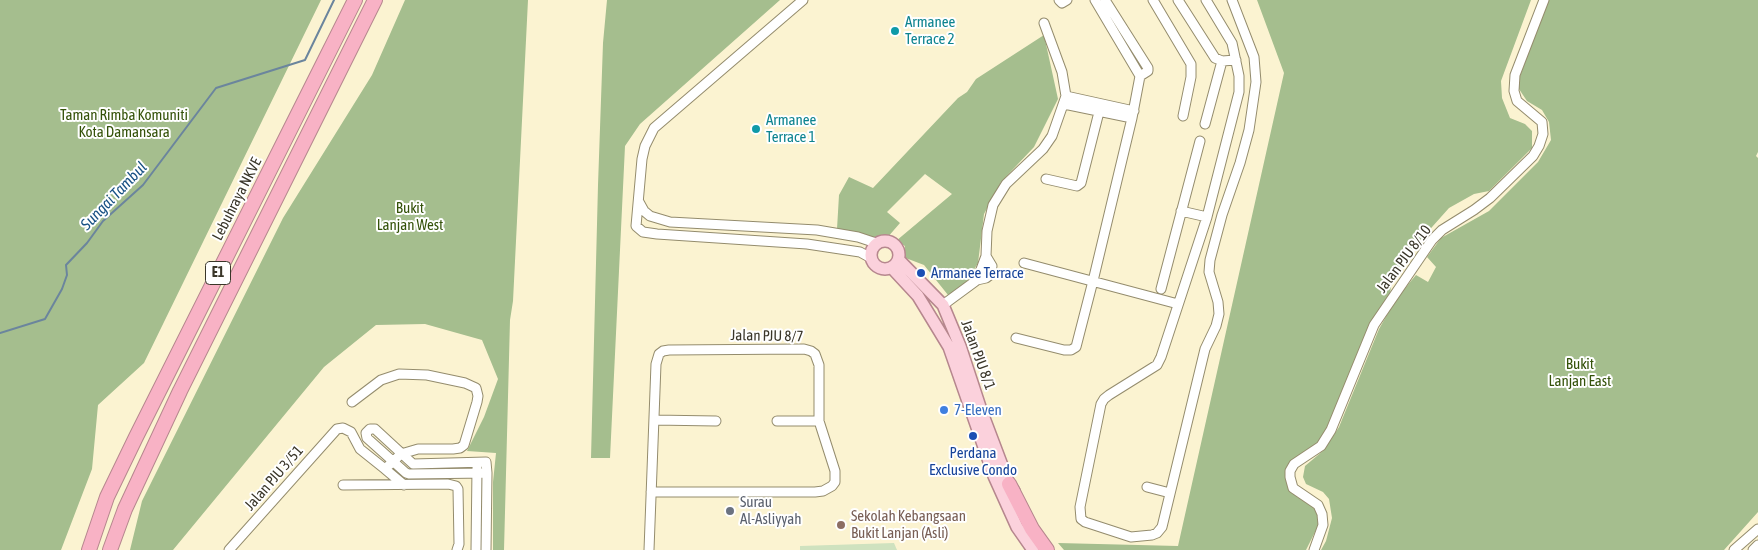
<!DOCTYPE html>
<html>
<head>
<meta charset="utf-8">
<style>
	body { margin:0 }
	canvas { display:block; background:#fbf3d1 }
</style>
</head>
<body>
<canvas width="1758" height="550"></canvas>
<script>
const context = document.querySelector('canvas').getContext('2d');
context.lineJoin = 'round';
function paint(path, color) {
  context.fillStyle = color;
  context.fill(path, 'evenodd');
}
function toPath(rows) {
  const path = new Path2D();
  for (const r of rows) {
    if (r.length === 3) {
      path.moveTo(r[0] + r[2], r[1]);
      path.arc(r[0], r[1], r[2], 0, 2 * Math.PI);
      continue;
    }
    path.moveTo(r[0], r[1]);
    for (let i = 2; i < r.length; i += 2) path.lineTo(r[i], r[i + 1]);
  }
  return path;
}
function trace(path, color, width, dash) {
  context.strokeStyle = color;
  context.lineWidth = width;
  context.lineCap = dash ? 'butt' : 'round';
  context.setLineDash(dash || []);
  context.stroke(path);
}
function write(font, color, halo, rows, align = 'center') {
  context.font = font + ' "Asap Condensed",sans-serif';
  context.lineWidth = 4;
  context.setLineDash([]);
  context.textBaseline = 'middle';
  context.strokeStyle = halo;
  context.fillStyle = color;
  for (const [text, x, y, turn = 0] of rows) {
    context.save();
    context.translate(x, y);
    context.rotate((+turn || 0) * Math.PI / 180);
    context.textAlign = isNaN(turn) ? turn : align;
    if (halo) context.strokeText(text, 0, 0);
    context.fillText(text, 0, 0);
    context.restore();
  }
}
paint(toPath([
	[894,543,897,550,800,550,800,546]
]), '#cfe2bf');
paint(toPath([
	[0,0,321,0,144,363,98,405,92,469,61,550,0,550],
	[405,0,528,0,513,301,510,320,504,550,493,550,493,482,496,453,467,451,484,417,498,379,482,340,425,324,376,325,324,367,173,550,130,550,142,501,283,218,372,75],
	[607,0,780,0,640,124,625,146,610,458,591,458,598,185,603,43],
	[1257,0,1531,0,1501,81,1502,98,1510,118,1525,124,1532,131,1532,148,1489,191,1474,194,1449,208,1416,245,1393,276,1390,293,1365,338,1322,440,1287,475,1288,488,1297,497,1312,503,1318,515,1318,526,1306,550,1064,550,1058,543,1178,546,1284,73],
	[1548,0,1758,0,1758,152,1756,156,1758,158,1758,512,1724,550,1321,550,1326,541,1332,518,1329,499,1323,492,1306,484,1303,477,1305,466,1324,450,1339,427,1379,329,1396,299,1416,275,1428,282,1436,267,1427,257,1441,238,1489,211,1538,162,1551,140,1549,122,1542,110,1527,101,1519,89,1519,79],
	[1044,35,1058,99,1034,147,1001,182,984,214,978,263,965,284,948,295,924,265,903,257,905,246,896,241,952,194,925,174,887,212,900,223,887,238,876,239,837,229,839,195,849,177,873,188,958,98,967,92,976,79]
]), '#a5be8e');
trace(toPath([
	[0,333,45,319,62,289,67,275,66,265,87,243,103,221,143,185,216,88,305,60,334,0]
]), '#6b859d', 2);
const minor = toPath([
	[803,0,654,128,645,146,642,159,636,226,643,232,657,234,807,244,860,252,871,258],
	[1059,0,1062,3,1067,0],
	[1105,0,1148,68,1148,71,1140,76],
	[1153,0,1191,64,1191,77,1183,116],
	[1178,0,1215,58,1222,61,1236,60],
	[1206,0,1232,43,1239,76,1239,92,1207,217,1161,357,1157,365,1109,395,1104,399,1101,404,1080,507,1081,519,1085,522,1131,537,1152,535,1157,533,1162,527,1205,349,1216,326,1219,314,1218,302,1209,272,1210,260,1222,215,1240,163,1249,130,1256,82,1254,57,1232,0],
	[1066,96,1134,111],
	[1064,104,1132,118],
	[1205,124,1222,61],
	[1046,179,1077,186,1081,183,1099,112],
	[639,202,644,211,650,216,670,222,817,230,858,237,876,243],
	[1181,211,1207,217],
	[1024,263,1178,304],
	[977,280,986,256,987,231,993,205,1006,184,1043,149,1052,136,1066,96,1062,72,1044,23],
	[1161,289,1200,141],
	[943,305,977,280,986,278,990,275,992,266,986,256],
	[1016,338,1064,350,1071,350,1076,347,1093,281,1132,118,1140,76,1095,0],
	[352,402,381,380,399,374,427,375,465,383,476,388,478,396,477,402,464,445,460,448,453,449,418,449,401,454,385,469,404,485],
	[654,420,716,421],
	[777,421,819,421],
	[343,485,448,484,456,486,458,489,459,544,457,550],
	[1147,487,1170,493],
	[229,550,337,429,343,428,351,432,360,449,385,469],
	[476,550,477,468],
	[486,550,487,473,486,462,413,464,375,429,370,429,366,433,367,438,406,473,409,474,487,473],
	[649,550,656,364,659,354,663,351,669,350,804,349,811,351,815,354,819,365,819,421,835,471,835,482,832,486,823,491,815,492,651,492],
	[1314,550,1323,525,1322,514,1318,505,1293,488,1290,477,1290,471,1294,464,1321,446,1331,430,1374,325,1432,240,1442,230,1474,210,1490,198,1533,156,1539,146,1543,134,1542,122,1517,101,1514,91,1515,75,1544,0],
	[1734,550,1758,529],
	[1753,550,1758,545]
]);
const major = toPath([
	[885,255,14],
	[899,260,943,305,960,346,981,410,1009,484,1014,491],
	[892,268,918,296,949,347,994,476,1017,527,1033,550]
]);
const highway = toPath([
	[1009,484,1032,529,1047,550],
	[89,550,107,497,136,437,355,0],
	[110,550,125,509,180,391,375,0]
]);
trace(minor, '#948c6d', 11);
trace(major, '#b6878e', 14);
trace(highway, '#b6878e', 16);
trace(minor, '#fff', 9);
trace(major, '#fbd1dc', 11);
trace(highway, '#f8b2c5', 14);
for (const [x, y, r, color] of [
	[895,31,5,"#0f9aa8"],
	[756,129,5,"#0f9aa8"],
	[921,273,5,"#1a4fb4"],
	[944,410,5,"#3f7fe0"],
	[973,436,5,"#1a4fb4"],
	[730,511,5,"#6b7280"],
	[841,525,5,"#8d6e63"]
]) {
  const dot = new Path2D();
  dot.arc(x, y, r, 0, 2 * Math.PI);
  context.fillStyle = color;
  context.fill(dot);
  trace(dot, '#fff', 2);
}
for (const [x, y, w] of [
	[218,273,25]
]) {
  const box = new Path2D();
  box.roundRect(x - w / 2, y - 11.5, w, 23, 4);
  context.fillStyle = '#fff';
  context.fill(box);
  trace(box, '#3a3629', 1);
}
write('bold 14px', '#3a3629', null, [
	["E1",218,273]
]);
write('15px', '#0d838f', '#fff', [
	["Armanee",905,22],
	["Terrace 2",905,39],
	["Armanee",766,120],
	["Terrace 1",766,137]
], 'left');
write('15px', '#345209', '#fff', [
	["Taman Rimba Komuniti",124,115],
	["Kota Damansara",124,132],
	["Bukit",410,208],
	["Lanjan West",410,225],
	["Bukit",1580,364],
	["Lanjan East",1580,381]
]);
write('15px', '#3a3629', '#fff', [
	["Lebuhraya NKVE",237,199,-63],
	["Jalan PJU 8/10",1404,259,-53],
	["Jalan PJU 8/7",767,336,1],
	["Jalan PJU 8/1",978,355,70],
	["Jalan PJU 3/51",274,478,-49]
]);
write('15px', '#164399', '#fff', [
	["Armanee Terrace",931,273],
	["Perdana",973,453,"center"],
	["Exclusive Condo",973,470,"center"]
], 'left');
write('15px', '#366cbe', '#fff', [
	["7-Eleven",954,410]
], 'left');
write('15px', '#5b616d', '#fff', [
	["Surau",740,502],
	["Al-Asliyyah",740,519]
], 'left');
write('15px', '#785e54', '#fff', [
	["Sekolah Kebangsaan",851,516],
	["Bukit Lanjan (Asli)",851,533]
], 'left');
write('italic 16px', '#185184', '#fff', [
	["Sungai Tambul",114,196,-46]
]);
</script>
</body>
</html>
